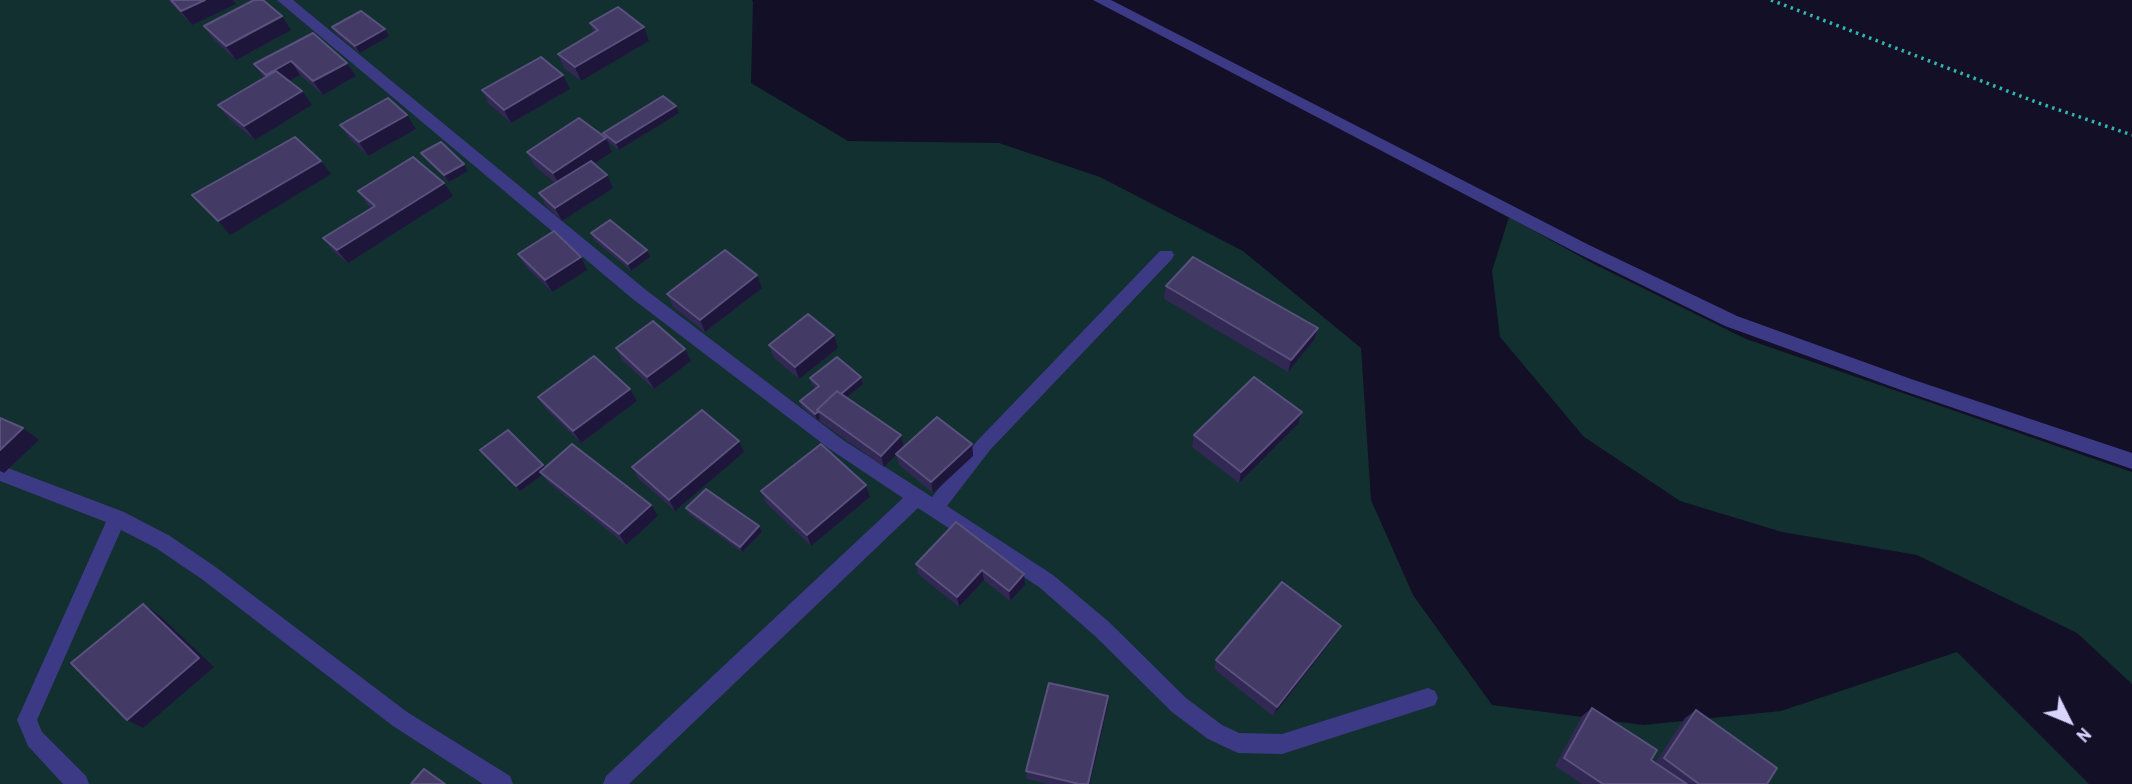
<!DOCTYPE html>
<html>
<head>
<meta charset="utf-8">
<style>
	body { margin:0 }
	#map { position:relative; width:2132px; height:784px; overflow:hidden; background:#130f26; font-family:"Archivo Narrow",sans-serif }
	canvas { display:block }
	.north { position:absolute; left:2034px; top:686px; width:70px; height:70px; -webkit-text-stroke:5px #130f26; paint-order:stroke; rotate:133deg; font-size:19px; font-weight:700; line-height:28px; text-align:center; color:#d9d4ff }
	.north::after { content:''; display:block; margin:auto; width:24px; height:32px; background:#d9d4ff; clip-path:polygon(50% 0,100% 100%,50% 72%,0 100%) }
</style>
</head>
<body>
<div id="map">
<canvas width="2132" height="784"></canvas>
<div class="north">N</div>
</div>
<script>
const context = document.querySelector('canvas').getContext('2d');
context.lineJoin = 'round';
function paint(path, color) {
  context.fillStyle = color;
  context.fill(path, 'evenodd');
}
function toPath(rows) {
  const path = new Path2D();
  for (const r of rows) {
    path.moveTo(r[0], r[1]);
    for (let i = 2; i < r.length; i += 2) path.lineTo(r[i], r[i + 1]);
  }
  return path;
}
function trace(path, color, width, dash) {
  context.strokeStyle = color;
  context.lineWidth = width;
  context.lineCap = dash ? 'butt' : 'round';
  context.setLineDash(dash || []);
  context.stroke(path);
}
paint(toPath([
	[0,0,751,0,753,1,751,83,848,141,999,143,1100,177,1243,251,1361,348,1371,500,1413,595,1492,705,1643,725,1781,711,1957,652,2089,784,0,784],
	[1509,217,1592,263,1746,339,2132,472,2132,684,2077,633,1917,555,1782,532,1680,501,1584,437,1500,337,1492,271]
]), '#12302f');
trace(toPath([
	[1771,0,2036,102,2132,135]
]), '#2fb8b0', 3.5, [2.5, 4.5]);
paint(toPath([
	[277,0,293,0,646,290,843,440,932,497,978,440,1160,251,1172,251,1174,255,1172,259,990,450,947,506,1053,575,1109,622,1186,698,1222,725,1239,733,1282,734,1428,688,1435,691,1438,698,1435,705,1282,754,1238,753,1208,739,1172,712,1095,636,1039,587,918,508,629,784,603,784,606,776,903,498,831,450,634,300,277,0],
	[1093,0,1111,0,1589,245,1737,316,1911,379,2132,453,2132,469,1901,390,1725,326,1577,253,1093,0],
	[0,465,124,512,170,536,217,568,407,712,510,776,513,784,483,784,393,726,203,580,156,548,121,530,37,720,42,732,86,776,89,784,63,784,28,746,17,720,106,522,0,481,0,465]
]), '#3d3a85');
paint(toPath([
	[168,0,233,0,236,4,192,25],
	[590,23,649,41,581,81,564,68,558,54,594,33],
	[204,26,291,30,236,60,214,40],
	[332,27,385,29,389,36,360,53,336,34],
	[313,33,347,63,356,76,323,95,300,75,289,81,312,105,255,140,229,119,218,105,264,78,254,64],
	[563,75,570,89,511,123,489,104,482,90],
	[679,113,619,150,607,141,612,152,594,164,613,188,562,221,546,206,539,193,555,183,534,165,527,152,605,137,603,133],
	[340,125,416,129,368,156,349,138],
	[421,153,464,164,468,171,449,182,426,160],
	[444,183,453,196,348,263,333,251,323,238,371,208,367,204,358,191],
	[591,233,647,250,650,257,631,271,594,240],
	[518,254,587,270,552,292,526,267],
	[1166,286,1318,328,1314,340,1288,372,1164,299],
	[762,288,705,332,673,307,667,294],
	[769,345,838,348,799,379,774,358],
	[616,348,691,361,654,389,623,361],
	[861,377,863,384,846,397,901,435,904,447,972,444,973,456,933,493,899,465,896,454,884,467,821,422,820,418,817,420,802,407,800,401,816,388,812,385,810,378],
	[538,397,637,401,581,443,546,409],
	[1298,424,1239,483,1192,447,1194,435],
	[480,450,545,467,658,516,626,545,549,483,542,475,520,491],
	[744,452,675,511,638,478,632,467],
	[866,485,870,497,811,546,766,503,761,491],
	[686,508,759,526,762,532,742,552,689,514],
	[956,522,1025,585,1010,601,984,580,959,607,918,574,916,564],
	[1341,626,1336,635,1273,716,1214,669,1216,660],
	[1108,705,1090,784,1048,784,1027,779,1026,771],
	[1592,708,1655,763,1685,718,1696,710,1767,784,1582,784,1555,766,1582,716]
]), '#312854');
paint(toPath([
	[205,0,233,0,236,4,192,25,181,11],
	[282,16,291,30,236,60,226,46],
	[644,27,649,41,581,81,575,67],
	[385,29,389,36,360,53,355,46],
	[291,61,300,75,276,88,266,75],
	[347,63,356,76,323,95,313,81],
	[563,75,570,89,511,123,504,110],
	[302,91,312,105,255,140,244,126],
	[676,106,679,113,619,150,616,143],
	[407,115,416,129,368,156,359,142],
	[606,138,612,152,560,186,553,173],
	[321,161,331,174,230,235,218,221],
	[464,164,468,171,449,182,444,175],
	[607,175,613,188,562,221,555,208],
	[444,183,453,196,348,263,337,250],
	[647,250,650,257,631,271,628,264],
	[581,257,587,270,552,292,545,280],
	[757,275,762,288,705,332,700,320],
	[1318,328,1314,340,1288,372,1291,360],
	[834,335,838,348,799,379,795,367],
	[685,349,691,361,654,389,647,377],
	[861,377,863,384,824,415,818,411],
	[630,389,637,401,581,443,573,431],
	[818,412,820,418,817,420,815,414],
	[1302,412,1298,424,1239,483,1241,472],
	[23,428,39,440,4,473,0,471,0,450],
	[901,435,904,447,884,467,881,456],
	[739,441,744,452,675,511,669,500],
	[972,444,973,456,933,493,931,482],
	[543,465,548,470,540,472,542,475,520,491,516,486],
	[866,485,870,497,811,546,807,535],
	[651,505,658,516,626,545,619,534],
	[759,526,762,532,742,552,740,547],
	[982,570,984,580,959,607,957,597],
	[1024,574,1025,585,1010,601,1009,591],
	[143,604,158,614,214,667,143,728,127,720],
	[1341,626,1336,635,1273,716,1277,707],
	[1108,696,1108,705,1090,784,1088,784]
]), '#1d163a');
const building = toPath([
	[171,0,205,0,181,11,171,0],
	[254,0,263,0,282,16,226,46,204,26,254,0],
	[618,7,644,27,575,67,558,54,598,30,590,23,618,7],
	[361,11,385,29,355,46,332,27,361,11],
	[313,33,347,63,313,81,291,61,266,75,254,64,313,33],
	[541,57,563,75,504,110,482,90,541,57],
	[276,71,302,91,244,126,218,105,276,71],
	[663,96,676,106,616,143,603,133,663,96],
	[388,98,407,115,359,142,340,125,388,98],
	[579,118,606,138,553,173,527,152,579,118],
	[295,137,321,161,218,221,192,195,295,137],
	[441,142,464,164,444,175,421,153,441,142],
	[413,157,444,183,337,250,323,238,375,206,358,191,413,157],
	[591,161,607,175,555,208,539,193,591,161],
	[610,220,647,250,628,264,591,233,610,220],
	[554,231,581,257,545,280,518,254,554,231],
	[725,250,757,275,700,320,667,294,725,250],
	[1193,257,1318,328,1291,360,1166,286,1193,257],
	[808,314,834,335,795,367,769,345,808,314],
	[653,321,685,349,647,377,616,348,653,321],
	[594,356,630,389,573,431,538,397,594,356],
	[837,357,861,377,841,394,837,391,817,410,818,412,815,414,800,401,819,386,810,378,837,357],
	[1254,377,1302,412,1241,472,1194,435,1254,377],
	[837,391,901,435,881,456,817,410,837,391],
	[702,410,739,441,669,500,632,467,702,410],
	[937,417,972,444,931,482,896,454,937,417],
	[0,418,23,428,0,450,0,418],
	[508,430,543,465,516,486,480,450,508,430],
	[572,444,651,505,619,534,540,472,572,444],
	[821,444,866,485,807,535,761,491,821,444],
	[706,489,759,526,740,547,686,508,706,489],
	[956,522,1024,574,1009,591,982,570,957,597,916,564,956,522],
	[1282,582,1341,626,1277,707,1216,660,1282,582],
	[143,604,199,658,127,720,71,663,143,604],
	[1049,683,1108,696,1088,784,1079,784,1026,771,1049,683],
	[1592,708,1657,750,1651,760,1687,784,1603,784,1564,758,1592,708],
	[1696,710,1777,768,1767,784,1699,784,1664,758,1696,710],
	[424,769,445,784,411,784,424,769]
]);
paint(building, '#433a66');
trace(building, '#5a527e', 2);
</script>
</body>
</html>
